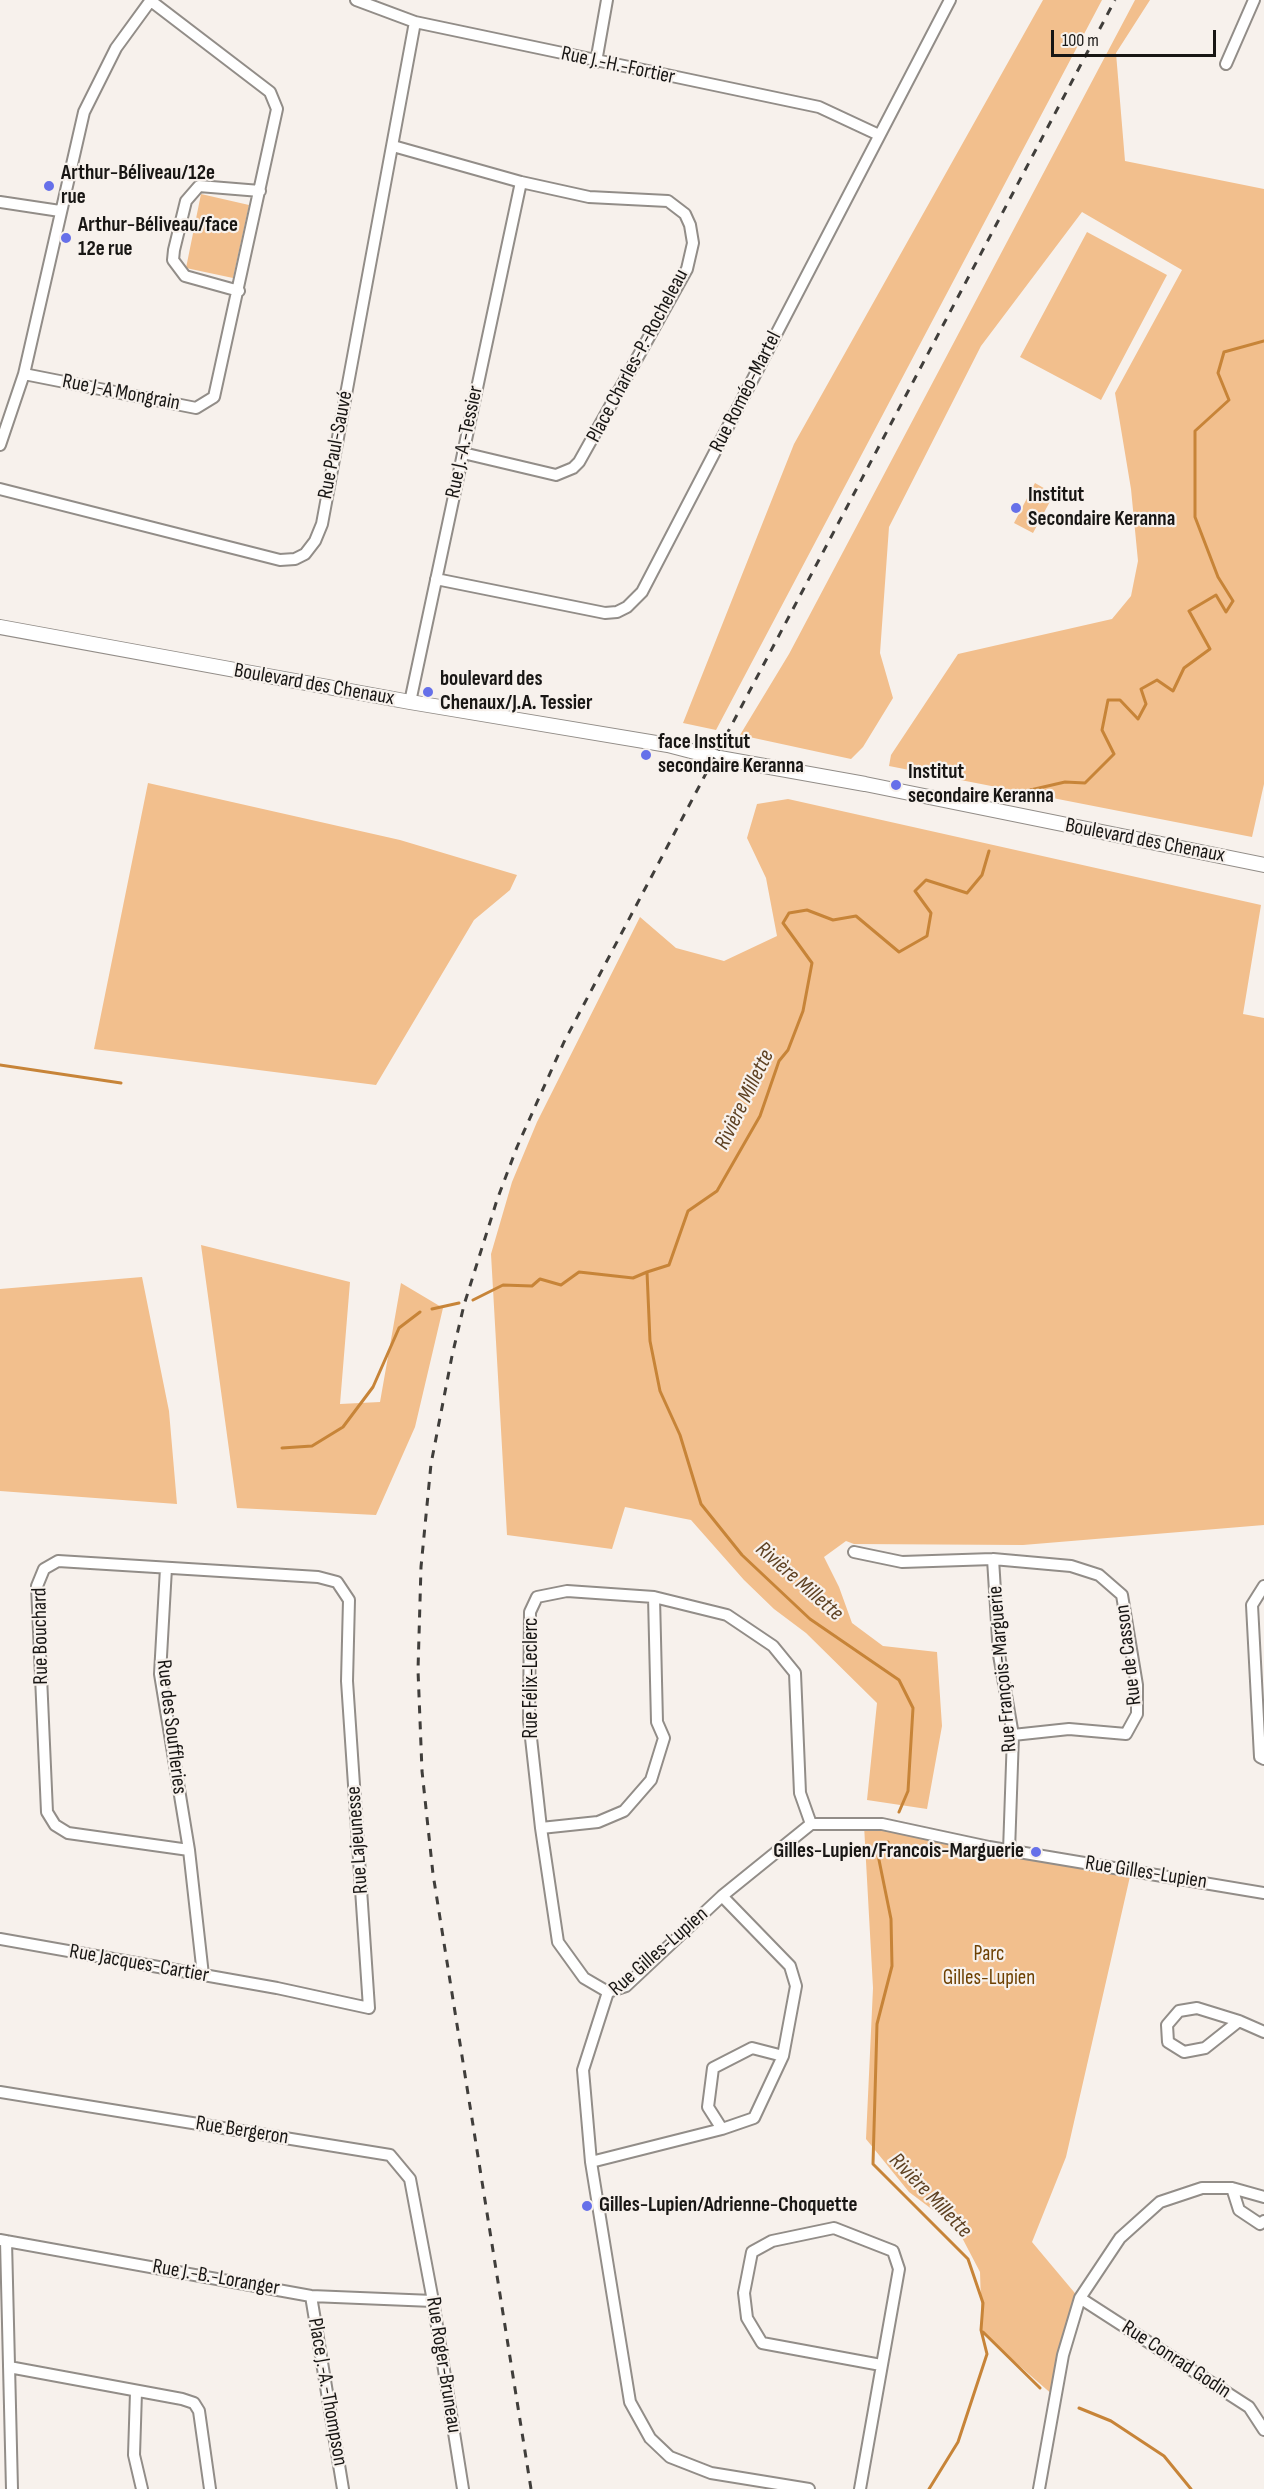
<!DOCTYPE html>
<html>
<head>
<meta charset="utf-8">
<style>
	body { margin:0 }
	#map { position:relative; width:1264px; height:2489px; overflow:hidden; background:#f7f1ec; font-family:"Sofia Sans Condensed",sans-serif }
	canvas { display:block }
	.scale { position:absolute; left:1051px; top:30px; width:165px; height:27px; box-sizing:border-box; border:3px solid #181614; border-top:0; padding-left:8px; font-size:18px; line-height:21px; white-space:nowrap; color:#181614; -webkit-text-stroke:4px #f7f1ec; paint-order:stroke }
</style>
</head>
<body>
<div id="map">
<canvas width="1264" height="2489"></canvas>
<div class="scale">100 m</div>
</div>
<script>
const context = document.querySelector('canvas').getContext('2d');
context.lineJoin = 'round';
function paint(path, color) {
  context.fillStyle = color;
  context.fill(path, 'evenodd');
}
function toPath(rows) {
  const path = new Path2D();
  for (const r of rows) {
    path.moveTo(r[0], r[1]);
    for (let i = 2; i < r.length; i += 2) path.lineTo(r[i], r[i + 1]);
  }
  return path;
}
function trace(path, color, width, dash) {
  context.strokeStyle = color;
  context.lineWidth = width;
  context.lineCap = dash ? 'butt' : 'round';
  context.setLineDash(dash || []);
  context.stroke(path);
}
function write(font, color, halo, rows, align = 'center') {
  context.font = font + ' "Sofia Sans Condensed",sans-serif';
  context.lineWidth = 4.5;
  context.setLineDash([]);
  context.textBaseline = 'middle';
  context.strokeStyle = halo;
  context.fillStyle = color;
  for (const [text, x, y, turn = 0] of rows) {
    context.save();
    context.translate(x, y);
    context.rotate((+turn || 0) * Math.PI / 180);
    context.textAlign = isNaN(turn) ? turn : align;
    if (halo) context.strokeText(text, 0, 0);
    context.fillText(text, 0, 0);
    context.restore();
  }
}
paint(toPath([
	[1043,0,1102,0,716,730,683,723,794,444],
	[1135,0,1150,0,1116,53,1125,161,1264,189,1264,784,1252,837,889,766,891,755,958,654,1112,619,1131,596,1138,561,1131,489,1115,393,1182,270,1082,212,981,346,889,527,880,653,893,698,863,747,851,759,740,735,789,654],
	[201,194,249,205,233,278,186,268],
	[1087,232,1167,275,1101,400,1020,357],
	[1035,483,1054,494,1033,533,1014,523],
	[148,783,400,840,517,875,510,890,474,920,376,1085,94,1049],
	[788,799,1261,905,1243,1014,1264,1018,1264,1525,1023,1545,854,1544,846,1541,824,1557,839,1587,852,1623,883,1646,937,1652,942,1726,927,1809,867,1800,877,1703,806,1633,774,1609,744,1580,691,1520,625,1507,612,1549,507,1535,491,1254,512,1182,537,1122,640,917,676,948,724,961,777,936,766,878,747,838,757,804],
	[201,1245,350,1282,340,1404,380,1402,401,1283,443,1308,415,1427,376,1515,237,1508],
	[142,1277,169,1411,177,1504,0,1491,0,1289],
	[864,1825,1131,1872,1066,2157,1032,2242,1079,2298,1054,2396,982,2333,980,2272,957,2228,909,2192,866,2139,873,1988]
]), '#f2bf8d');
trace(toPath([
	[1026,791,1065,782,1085,783,1114,754,1102,730,1108,700,1120,700,1138,719,1146,704,1141,689,1157,680,1173,691,1184,668,1210,649,1189,611,1216,595,1226,612,1233,601,1218,577,1195,517,1195,431,1229,400,1218,373,1224,352,1264,341],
	[0,1065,121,1083],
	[473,1300,503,1285,532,1286,540,1279,561,1285,579,1272,633,1278,647,1272],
	[432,1309,459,1303],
	[282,1448,312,1446,343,1427,373,1387,399,1328,420,1312],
	[899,1812,908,1791,913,1708,899,1680,810,1619,742,1555,701,1504,680,1435,660,1391,650,1341,647,1272,669,1265,688,1211,717,1191,760,1116,779,1061,788,1050,803,1011,812,963,783,923,789,913,807,910,833,920,856,916,899,952,927,936,931,913,915,891,926,880,967,893,982,875,989,851],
	[888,1842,878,1855,891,1919,892,1966,877,2024,873,2164,968,2259,983,2303,981,2330,987,2354,958,2442,929,2489],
	[983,2332,1040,2388],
	[1079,2408,1111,2421,1164,2456,1191,2489]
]), '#c78438', 3);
const minor = toPath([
	[356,0,415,22,819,107,879,135],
	[596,62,607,0],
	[1226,64,1254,0],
	[393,146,521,182,589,197,668,201,685,214,690,225,693,243,687,269,579,462,573,468,556,475,463,453],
	[0,202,60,211],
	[239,291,185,276,173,260,174,250,186,201,199,186,260,191],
	[24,374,196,408,214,397,277,109,270,92,151,1],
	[0,445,24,374,84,112,116,48,151,0],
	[0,489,280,560,295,559,305,554,315,541,322,524,415,22],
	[436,579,605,613,617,612,627,607,642,592,950,0],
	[410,702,521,182],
	[854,1552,902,1562,993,1559,1071,1566,1099,1575,1122,1595,1137,1685,1137,1714,1126,1734,1069,1729,1013,1735],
	[993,1559,999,1655,1013,1735,1009,1851],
	[166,1568,160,1674,189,1850,203,1975],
	[1264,1586,1252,1605,1260,1757,1264,1759],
	[541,1828,598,1822,624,1811,651,1780,664,1738,657,1722,654,1597],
	[0,1939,277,1988,369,2008,347,1681,349,1600,337,1582,318,1577,58,1561,44,1569,37,1586,47,1812,55,1825,68,1833,189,1850],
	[608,1992,584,1978,558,1942,541,1828,529,1720,530,1612,537,1597,567,1591,654,1597,727,1615,773,1646,795,1673,800,1793,811,1824],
	[608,1992,626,1986,722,1896,811,1824,882,1824,989,1847,1264,1893],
	[608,1992,583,2070,591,2162,630,2402,650,2438,670,2457,711,2473,809,2489],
	[1239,2021,1205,2048,1184,2052,1168,2042,1167,2025,1179,2011,1197,2008,1239,2021,1264,2032],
	[0,2092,390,2155,410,2179,433,2301,463,2489],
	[722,2129,708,2107,713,2068,752,2048,783,2056],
	[591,2162,722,2129,754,2118,783,2056,796,1986,790,1966,722,1896],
	[1232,2188,1239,2210,1260,2224,1264,2221],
	[0,2240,311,2296,433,2301],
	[6,2241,12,2489],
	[311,2296,343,2489],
	[1080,2298,1249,2407,1264,2430],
	[9,2367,182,2399,194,2403,199,2411,210,2489],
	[136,2392,134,2455,142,2489],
	[860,2489,899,2269,893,2251,834,2228,772,2241,752,2252,744,2293,747,2318,762,2343,881,2365],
	[1039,2489,1063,2355,1080,2298,1120,2238,1160,2202,1202,2188,1232,2188,1264,2197]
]);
const major = toPath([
	[0,627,410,702,668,745,714,757,865,784,1264,865]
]);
trace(minor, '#928d88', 14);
trace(major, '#928d88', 16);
trace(minor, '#fff', 10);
trace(major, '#fff', 14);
trace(toPath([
	[531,2489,433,1874,422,1771,418,1670,421,1567,431,1464,452,1356,464,1305,497,1200,517,1147,564,1042,1115,0]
]), '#403e3b', 3, [8, 8]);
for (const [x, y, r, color] of [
	[49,186,6,"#6670e9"],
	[66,238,6,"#6670e9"],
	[1016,508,6,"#6670e9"],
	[428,692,6,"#6670e9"],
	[646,755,6,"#6670e9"],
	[896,785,6,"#6670e9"],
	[1036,1852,6,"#6670e9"],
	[587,2206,6,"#6670e9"]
]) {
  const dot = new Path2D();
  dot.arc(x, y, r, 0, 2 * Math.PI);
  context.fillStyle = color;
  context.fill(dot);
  trace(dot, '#f7f1ec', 2);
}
write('21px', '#181614', '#f7f1ec', [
	["Rue J.-H.-Fortier",618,66,12],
	["Place Charles-P.-Rocheleau",638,356,-62],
	["Rue Roméo-Martel",746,392,-63],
	["Rue J-A Mongrain",121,393,11],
	["Rue J.-A.-Tessier",465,442,-78],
	["Rue Paul-Sauvé",336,445,-79],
	["Boulevard des Chenaux",314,685,10],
	["Boulevard des Chenaux",1145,841,11],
	["Rue Bouchard",41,1636,-91],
	["Rue de Casson",1129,1655,-97],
	["Rue François-Marguerie",1003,1669,-95],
	["Rue Félix-Leclerc",532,1678,-90],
	["Rue des Souffleries",171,1727,83],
	["Rue Lajeunesse",358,1840,-94],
	["Rue Gilles-Lupien",1146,1873,9],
	["Rue Gilles-Lupien",659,1952,-41],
	["Rue Jacques-Cartier",139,1964,10],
	["Rue Bergeron",242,2131,9],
	["Rue J.-B.-Loranger",216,2278,10],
	["Rue Conrad Godin",1176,2360,33],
	["Rue Roger-Bruneau",443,2365,81],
	["Place J.-A.-Thompson",327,2392,80]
]);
write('bold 21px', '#181614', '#f7f1ec', [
	["Arthur-Béliveau/12e",61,174],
	["rue",61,198],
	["Arthur-Béliveau/face",78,226],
	["12e rue",78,250],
	["Institut",1028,496],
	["Secondaire Keranna",1028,520],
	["boulevard des",440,680],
	["Chenaux/J.A. Tessier",440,704],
	["face Institut",658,743],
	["secondaire Keranna",658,767],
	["Institut",908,773],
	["secondaire Keranna",908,797],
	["Gilles-Lupien/Francois-Marguerie",1024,1852,"right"],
	["Gilles-Lupien/Adrienne-Choquette",599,2206]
], 'left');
write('21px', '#6e4103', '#f7f1ec', [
	["Parc",989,1955],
	["Gilles-Lupien",989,1979]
]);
write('italic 22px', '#5e4122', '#f7f1ec', [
	["Rivière Millette",745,1100,-64],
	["Rivière Millette",799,1582,41],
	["Rivière Millette",930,2196,46]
]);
</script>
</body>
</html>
